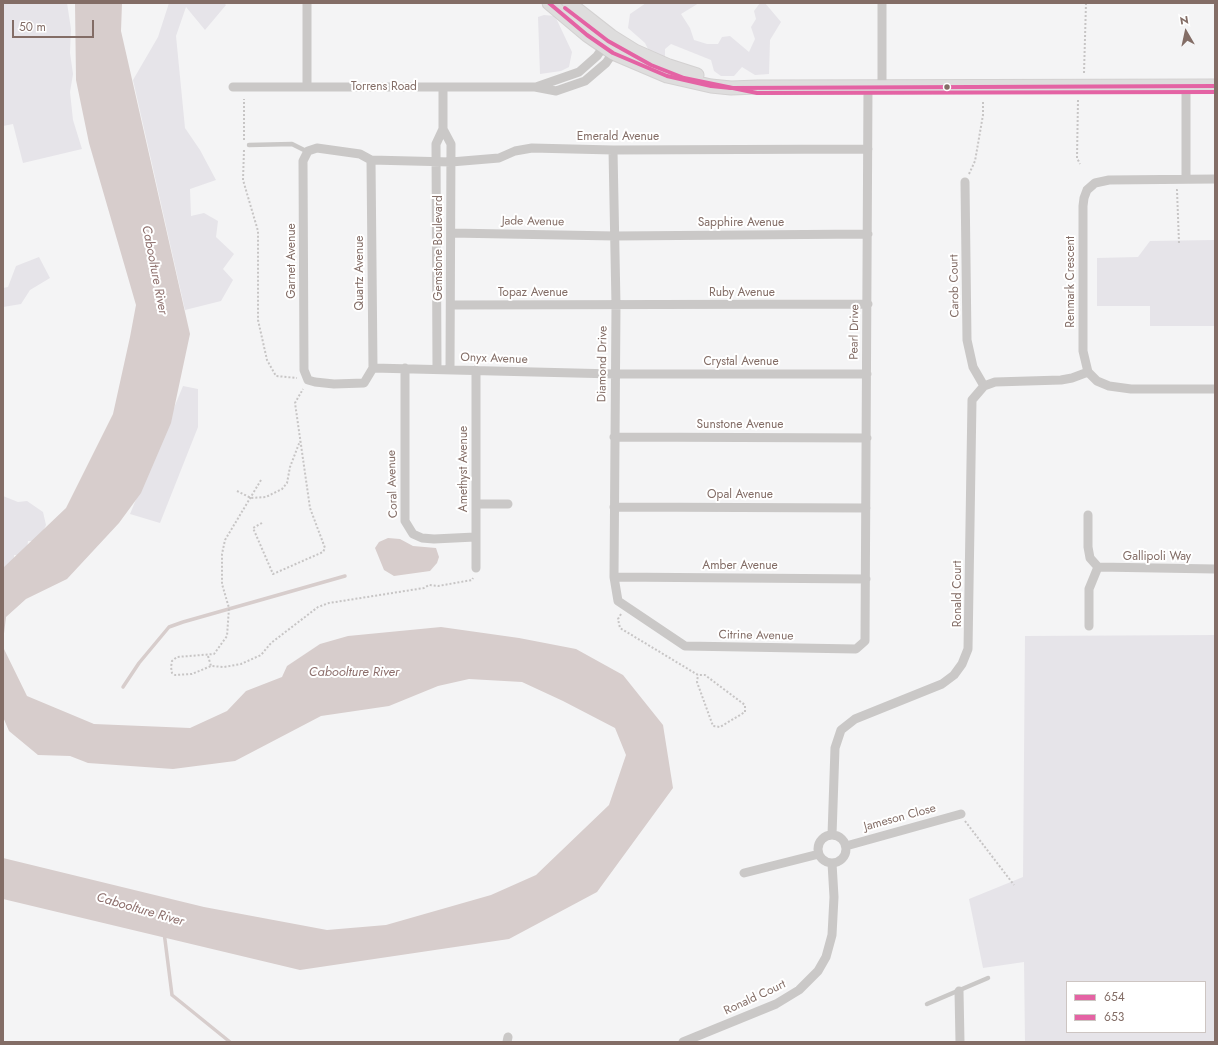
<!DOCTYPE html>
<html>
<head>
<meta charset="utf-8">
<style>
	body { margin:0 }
	#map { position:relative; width:1218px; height:1045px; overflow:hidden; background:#f4f4f5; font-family:Jost,sans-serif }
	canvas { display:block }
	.frame { position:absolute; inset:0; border:4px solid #836d66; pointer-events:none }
	.legend { position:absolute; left:1066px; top:981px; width:140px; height:52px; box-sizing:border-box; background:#fff; border:1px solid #cdc5c2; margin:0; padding:5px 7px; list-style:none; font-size:12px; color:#836d66 }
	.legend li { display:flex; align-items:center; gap:8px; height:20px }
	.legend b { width:20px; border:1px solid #cdc5c2 }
	.north { position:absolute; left:1166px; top:12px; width:40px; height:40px; -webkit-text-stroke:3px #fff; paint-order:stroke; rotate:351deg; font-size:11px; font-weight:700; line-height:16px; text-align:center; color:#836d66 }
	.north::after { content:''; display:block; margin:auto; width:14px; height:18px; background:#836d66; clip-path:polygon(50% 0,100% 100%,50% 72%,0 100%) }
	.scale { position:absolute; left:12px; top:20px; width:82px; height:18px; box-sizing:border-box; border:2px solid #836d66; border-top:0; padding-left:5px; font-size:12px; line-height:14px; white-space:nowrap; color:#836d66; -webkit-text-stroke:3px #fff; paint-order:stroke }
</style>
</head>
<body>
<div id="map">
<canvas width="1218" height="1045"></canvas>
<div class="frame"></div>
<ul class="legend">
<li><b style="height:5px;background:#e463a4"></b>654</li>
<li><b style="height:5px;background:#e463a4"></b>653</li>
</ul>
<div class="north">N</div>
<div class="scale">50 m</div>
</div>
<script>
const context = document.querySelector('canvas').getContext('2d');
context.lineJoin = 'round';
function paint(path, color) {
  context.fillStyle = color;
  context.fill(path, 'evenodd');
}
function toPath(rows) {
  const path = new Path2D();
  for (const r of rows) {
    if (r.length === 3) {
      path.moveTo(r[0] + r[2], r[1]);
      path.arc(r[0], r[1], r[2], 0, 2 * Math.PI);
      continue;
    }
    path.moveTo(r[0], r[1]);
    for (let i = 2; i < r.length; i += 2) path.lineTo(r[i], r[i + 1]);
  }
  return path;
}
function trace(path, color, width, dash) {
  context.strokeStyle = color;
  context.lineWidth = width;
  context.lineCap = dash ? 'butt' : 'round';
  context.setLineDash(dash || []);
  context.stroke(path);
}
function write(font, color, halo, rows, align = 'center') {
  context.font = font + ' Jost,sans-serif';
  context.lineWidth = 4;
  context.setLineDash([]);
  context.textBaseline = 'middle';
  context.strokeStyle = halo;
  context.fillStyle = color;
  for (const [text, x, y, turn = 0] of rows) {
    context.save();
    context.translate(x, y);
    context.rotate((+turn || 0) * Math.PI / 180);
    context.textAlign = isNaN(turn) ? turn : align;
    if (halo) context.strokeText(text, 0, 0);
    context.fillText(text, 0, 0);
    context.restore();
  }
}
paint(toPath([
	[3,3,67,3,71,29,70,53,73,74,70,92,73,120,82,149,23,163,13,124,3,126],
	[169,3,224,3,226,5,205,30,186,7,176,36,185,128,200,150,216,180,190,189,191,216,204,213,218,221,216,237,234,254,223,269,233,280,221,301,185,310,133,80,158,37],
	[646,3,699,3,681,14,690,28,694,40,707,44,718,44,722,37,730,36,749,52,755,39,751,27,756,19,754,11,760,3,765,3,781,22,770,40,769,74,755,75,742,67,734,76,721,76,714,71,711,60,671,44,665,49,665,57,650,53,645,43,628,28,630,14],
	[544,15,555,16,572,52,569,67,561,71,540,74,538,17],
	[1214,240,1214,326,1150,326,1150,306,1097,306,1097,258,1138,257,1150,241],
	[39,257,50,278,30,290,21,304,3,307,3,288,8,287,16,266],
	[183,386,198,389,198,427,160,523,130,514],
	[3,496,18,502,27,501,43,512,46,525,42,534,35,541,28,541,27,551,22,555,14,555,14,563,3,573],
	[1215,635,1215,1042,1025,1042,1024,962,983,968,969,899,1023,877,1025,636],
	[1067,982,1205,982,1205,1032,1067,1032]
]), '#e6e4e9');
paint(toPath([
	[75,3,122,3,121,31,190,334,171,423,141,493,119,523,67,579,26,599,6,617,3,642,3,568,66,508,113,414,130,337,136,305,89,143,76,80],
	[388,538,400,539,413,546,436,548,439,557,437,563,430,571,394,576,384,570,375,548,379,542],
	[441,627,519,638,576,649,623,675,663,725,673,788,597,892,509,939,300,970,3,899,3,858,204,907,327,930,386,925,491,895,536,875,609,805,626,755,615,728,563,701,522,682,469,679,438,686,389,706,321,716,235,761,173,769,88,763,70,756,38,755,9,731,3,717,3,647,27,696,94,724,190,728,227,711,246,691,282,677,287,666,320,644,348,636]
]), '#d7cdcc');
trace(toPath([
	[123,687,139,663,169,627,183,622,345,576],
	[164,932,172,995,230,1042]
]), '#d7cdcc', 3.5);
const secondary = toPath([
	[549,3,587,35,613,53,667,76,711,86,731,88,758,87,1215,86],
	[569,3,611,36,635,51,669,66,697,75]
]);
trace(secondary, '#d3d1d1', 15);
trace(toPath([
	[1084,73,1086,3],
	[1078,100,1077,158,1080,164],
	[244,140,244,99],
	[244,150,243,180,258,231,258,320,267,360,276,376,297,378],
	[969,174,975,161,983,115,983,100],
	[1176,190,1177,190,1179,243],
	[261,480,225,540,222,554,222,584,229,608,227,636,214,654,177,657,172,661,171,667,172,673,175,675,192,674,211,666,224,667,241,664,261,655,271,643,318,607,329,603,424,588,429,585,438,586,472,580,473,578],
	[237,491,251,498,266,497,282,489,287,483,290,467,300,441],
	[262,523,253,528,273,574,323,552,325,548,310,508,295,403,303,389],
	[621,614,618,619,620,628,698,675,705,675,745,705,745,712,720,727,713,726,697,682,698,675],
	[208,656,211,666],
	[965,821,1014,885]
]), '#c7c5c5', 2, [2, 2]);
trace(toPath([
	[249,145,292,144,308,152],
	[927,1004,988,978]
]), '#cac8c7', 4.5);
trace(toPath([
	[882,3,882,87],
	[1186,86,1186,179],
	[233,87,535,87,556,91,585,81,606,63,615,50],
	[307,87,307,3],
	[536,87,579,72,597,56,606,43],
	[443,129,451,144,450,369],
	[613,150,616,305,614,577,618,601,685,646,856,649,865,641,868,87],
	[371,160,373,368,364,383,334,384,315,382,308,380,304,370,303,161,308,151,317,148,360,154,371,160,451,162,499,158,515,151,532,148,613,150,868,149],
	[1215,179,1109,180,1095,183,1087,190,1084,198,1083,206,1083,351,1088,372,1097,381,1109,386,1131,389,1215,389],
	[965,182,967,340,973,367,984,386],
	[451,233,615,236,868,234],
	[451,305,868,304],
	[373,368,615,374,867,374],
	[405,368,405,521,413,534,422,538,434,539,475,537],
	[437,369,436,144,443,129,443,87],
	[476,370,476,568],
	[614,437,867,438],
	[476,504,508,504],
	[614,507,866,508],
	[1088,515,1088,547,1090,558,1098,567,1215,569],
	[614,577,866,579],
	[1089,626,1089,589,1098,567],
	[832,835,835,748,841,730,855,719,942,684,954,675,962,664,968,649,972,400,984,386,995,382,1061,380,1072,378,1088,372],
	[832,849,14],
	[846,846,961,814],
	[744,873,819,854],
	[959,991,960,1042],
	[507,1042,508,1037],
	[683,1042,776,1004,799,990,818,971,826,957,832,935,834,897,832,863]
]), '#cac8c7', 9);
trace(secondary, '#dedddd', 13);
trace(toPath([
	[549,3,587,35,613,53,667,76,711,86,731,88,1215,86]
]), '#e463a4', 4);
trace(toPath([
	[565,8,608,41,651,65,684,78,757,93,1215,92]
]), '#e463a4', 4);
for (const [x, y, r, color] of [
	[947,87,3.5,"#836d66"]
]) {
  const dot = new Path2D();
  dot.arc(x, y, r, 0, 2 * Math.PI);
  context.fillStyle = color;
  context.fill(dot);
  trace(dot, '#fff', 1.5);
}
write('12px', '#836d66', '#fff', [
	["Torrens Road",384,87],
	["Emerald Avenue",618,137],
	["Jade Avenue",533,222,1],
	["Sapphire Avenue",741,223],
	["Gemstone Boulevard",439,248,-90],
	["Garnet Avenue",292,261,-90],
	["Quartz Avenue",360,273,-90],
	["Renmark Crescent",1071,282,-90],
	["Carob Court",955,286,-91],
	["Topaz Avenue",533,293],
	["Ruby Avenue",742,293],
	["Pearl Drive",855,332,-89],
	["Onyx Avenue",494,359,2],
	["Crystal Avenue",741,362],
	["Diamond Drive",603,364,-89],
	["Sunstone Avenue",740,425],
	["Amethyst Avenue",464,469,-90],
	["Coral Avenue",393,484,-92],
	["Opal Avenue",740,495],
	["Gallipoli Way",1157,557],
	["Amber Avenue",740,566],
	["Ronald Court",958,594,-90],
	["Citrine Avenue",756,636,1],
	["Jameson Close",900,818,-15],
	["Ronald Court",755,998,-25]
]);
write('italic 13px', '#8d6f6c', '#fff', [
	["Caboolture River",154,270,79],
	["Caboolture River",354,673],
	["Caboolture River",140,910,16]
]);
</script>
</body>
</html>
